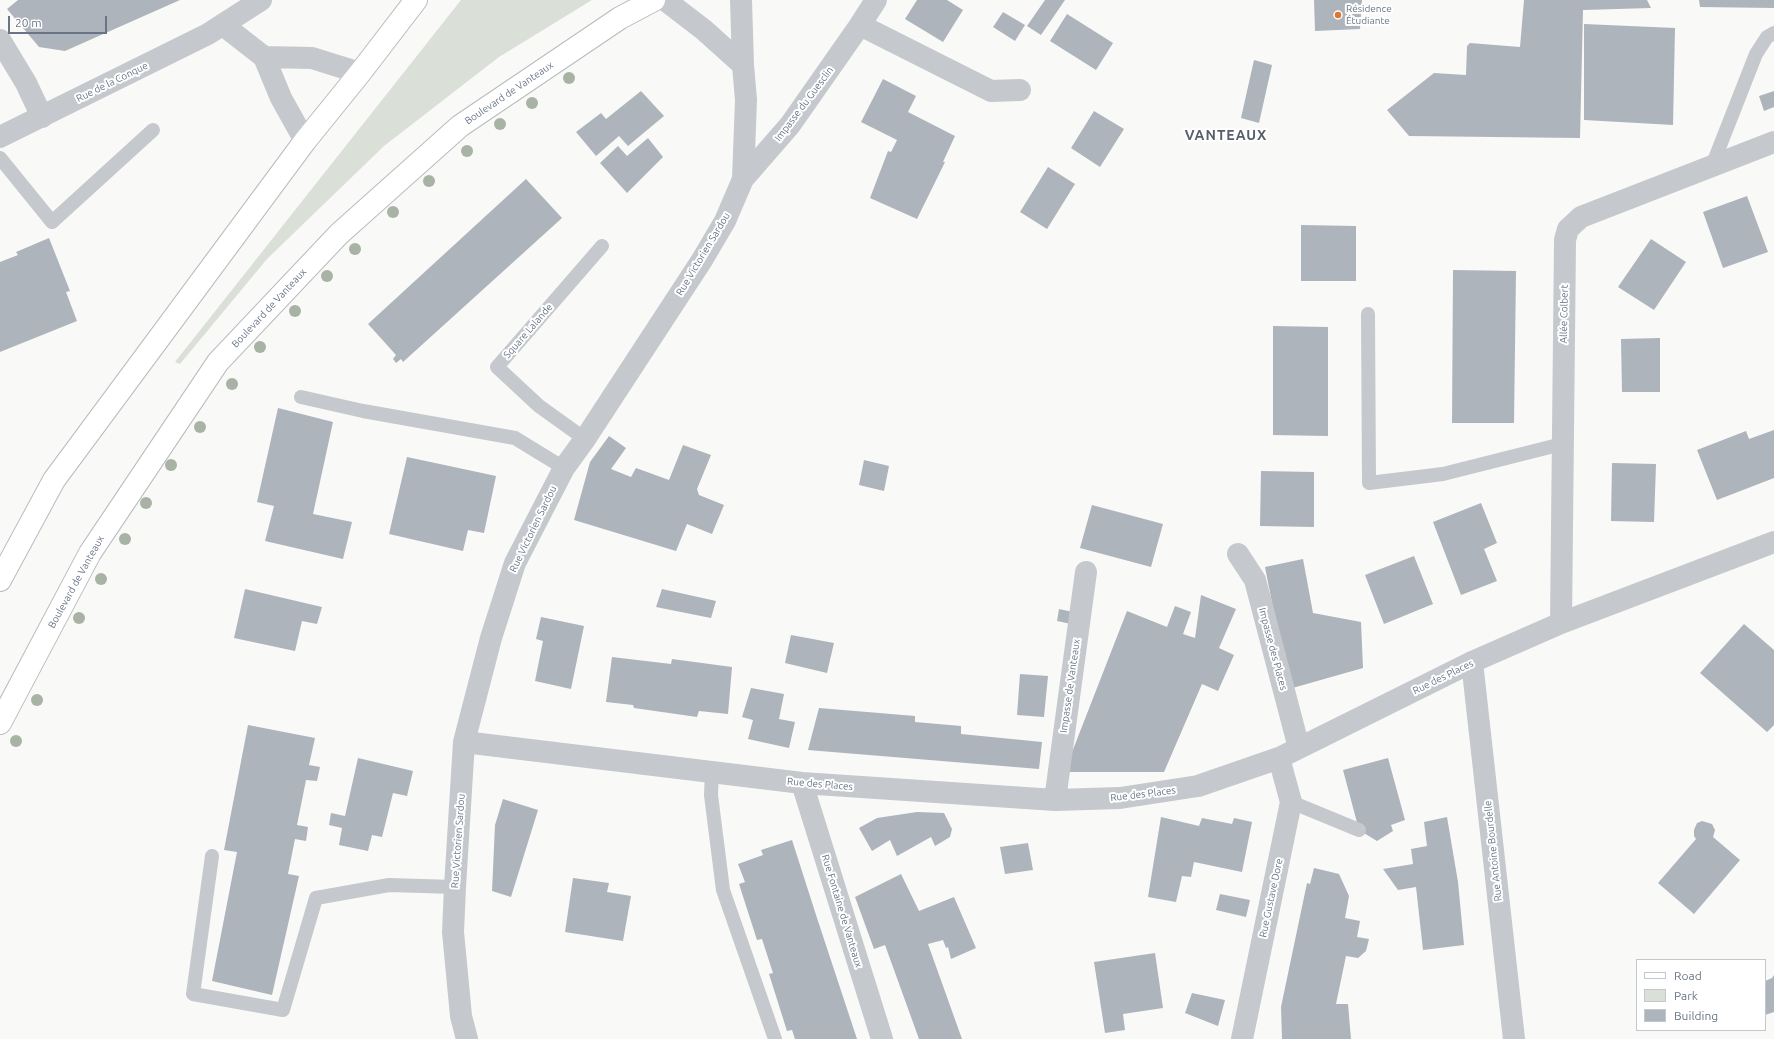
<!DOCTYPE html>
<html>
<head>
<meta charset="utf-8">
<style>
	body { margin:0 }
	#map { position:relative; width:1774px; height:1039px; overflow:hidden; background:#f9f9f7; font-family:Ubuntu,sans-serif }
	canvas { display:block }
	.legend { position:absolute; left:1636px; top:959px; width:130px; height:72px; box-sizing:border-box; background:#fff; border:1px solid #c3c8cf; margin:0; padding:5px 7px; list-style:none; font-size:12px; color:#697587 }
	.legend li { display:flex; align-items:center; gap:8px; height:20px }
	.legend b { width:20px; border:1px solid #c3c8cf }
	.scale { position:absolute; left:8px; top:16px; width:99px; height:18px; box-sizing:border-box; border:2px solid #697587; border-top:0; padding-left:5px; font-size:12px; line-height:14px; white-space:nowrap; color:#697587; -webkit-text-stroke:3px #fff; paint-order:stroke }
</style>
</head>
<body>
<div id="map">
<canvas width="1774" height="1039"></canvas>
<ul class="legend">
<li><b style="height:5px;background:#fff"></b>Road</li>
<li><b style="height:11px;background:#dae0d8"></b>Park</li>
<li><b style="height:11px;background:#aeb4bb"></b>Building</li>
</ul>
<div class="scale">20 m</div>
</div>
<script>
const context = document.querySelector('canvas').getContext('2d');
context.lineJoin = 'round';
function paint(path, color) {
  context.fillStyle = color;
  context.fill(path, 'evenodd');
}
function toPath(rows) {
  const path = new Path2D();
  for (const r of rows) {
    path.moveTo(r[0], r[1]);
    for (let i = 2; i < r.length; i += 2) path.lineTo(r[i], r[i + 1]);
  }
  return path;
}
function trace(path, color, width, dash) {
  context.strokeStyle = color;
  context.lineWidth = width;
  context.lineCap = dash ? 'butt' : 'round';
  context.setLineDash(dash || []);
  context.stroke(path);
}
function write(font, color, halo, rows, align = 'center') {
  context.font = font + ' Ubuntu,sans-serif';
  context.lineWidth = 4;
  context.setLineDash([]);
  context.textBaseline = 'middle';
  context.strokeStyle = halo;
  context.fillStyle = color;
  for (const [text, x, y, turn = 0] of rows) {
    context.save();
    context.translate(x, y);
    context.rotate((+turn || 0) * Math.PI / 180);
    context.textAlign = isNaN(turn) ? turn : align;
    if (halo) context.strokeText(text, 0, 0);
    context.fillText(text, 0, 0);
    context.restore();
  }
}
paint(toPath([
	[461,0,592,0,499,57,384,146,267,259,180,364,175,362]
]), '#dae0d8');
paint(toPath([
	[18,0,180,0,65,51,39,47,7,9],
	[917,0,947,0,963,10,943,42,905,19],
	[1045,0,1065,0,1041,35,1027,26],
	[1314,0,1362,0,1360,29,1315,31],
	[1524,0,1647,0,1651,8,1583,10,1580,138,1409,136,1387,110,1434,73,1466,75,1467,46,1470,43,1520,47],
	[1699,0,1774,0,1774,8,1700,7],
	[1003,12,1025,25,1015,41,993,27],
	[1067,14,1113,43,1096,70,1050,41],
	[1584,24,1675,28,1673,125,1584,120],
	[1254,60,1272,65,1259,123,1241,118],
	[883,79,916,96,908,112,955,136,943,162,945,162,917,219,870,198,888,151,891,152,897,140,861,122],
	[641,91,664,116,628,146,619,136,596,156,576,132,601,113,606,119],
	[1774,91,1774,107,1764,111,1759,96],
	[1094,111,1124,129,1100,167,1071,148],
	[648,138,663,157,627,193,600,163,618,146,627,156],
	[1048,167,1075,184,1047,229,1020,212],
	[526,179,562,218,403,362,401,359,396,363,393,359,396,355,368,324],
	[1747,196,1768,252,1723,268,1703,212],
	[1301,225,1356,226,1356,281,1301,281],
	[49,238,70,291,66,292,77,321,0,352,0,262,18,255,16,252],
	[1651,239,1686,262,1654,310,1618,287],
	[1453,270,1516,271,1514,423,1452,423],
	[1273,326,1328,327,1328,436,1273,435],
	[1660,338,1660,392,1622,392,1621,339],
	[278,408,333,422,313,514,352,522,343,559,265,541,274,506,257,502],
	[1774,430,1774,478,1717,500,1697,450,1746,431,1749,439],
	[609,436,626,448,611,469,631,477,636,468,669,480,683,445,711,455,697,489,699,495,724,505,712,534,687,524,676,551,574,520,590,462],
	[407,457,496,476,484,533,468,530,463,551,389,534],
	[864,460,889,466,884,491,859,485],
	[1612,463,1656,464,1654,522,1611,521],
	[1261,471,1314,472,1314,527,1260,526],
	[1481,503,1497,543,1484,549,1497,581,1461,595,1433,522],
	[1092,505,1163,524,1151,567,1080,548],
	[1414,556,1433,604,1384,624,1365,575],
	[1303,559,1313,613,1361,622,1363,668,1289,689,1265,567],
	[245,589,322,607,317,624,302,621,295,651,234,638],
	[662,589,716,601,711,618,656,607],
	[1201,595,1236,609,1219,648,1234,655,1218,691,1202,684,1164,772,1068,772,1067,765,1127,611,1167,627,1175,606,1191,612,1183,634,1195,638],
	[1059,609,1073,612,1071,624,1057,621],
	[541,617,584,626,571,689,535,681,543,641,536,639],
	[1744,624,1774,650,1774,725,1767,732,1700,673],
	[791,635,834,643,827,673,785,663],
	[612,657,671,664,672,659,732,667,728,714,699,711,697,717,634,708,633,705,606,702],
	[1020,674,1048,676,1044,717,1017,715],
	[751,688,784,694,779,719,795,722,789,748,748,739,753,720,742,717],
	[819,708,915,716,915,722,961,726,961,734,1042,742,1039,769,808,750],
	[248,725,315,738,309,765,320,767,317,781,306,780,297,825,308,827,306,841,295,839,288,874,299,876,272,995,212,981,237,852,224,850],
	[358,758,413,771,407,796,393,793,382,837,372,835,368,851,339,845,342,828,329,825,331,813,345,816],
	[1388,758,1405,820,1391,825,1393,831,1377,841,1359,830,1343,770],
	[503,799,538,810,511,897,492,891,495,825],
	[917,812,944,813,952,829,950,837,935,846,931,837,897,856,890,840,872,851,859,828,877,818],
	[1161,817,1199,826,1202,818,1232,824,1234,818,1252,822,1242,872,1194,862,1191,877,1182,876,1176,902,1148,897],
	[1447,817,1458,882,1464,945,1423,950,1416,887,1398,890,1383,869,1413,864,1411,849,1427,846,1424,822],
	[1702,821,1712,824,1715,830,1713,837,1740,860,1694,914,1658,883,1696,839,1694,836,1694,830,1697,823],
	[792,840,817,918,857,1039,795,1039,792,1030,787,1031,769,974,773,973,762,939,757,940,739,884,745,882,738,864,763,855,761,850],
	[1028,843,1033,870,1005,874,1000,847],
	[1314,868,1339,874,1349,896,1345,918,1360,921,1357,937,1369,939,1366,951,1358,958,1346,956,1336,1004,1348,1004,1351,1039,1282,1039,1281,1007,1307,883,1310,884],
	[901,874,919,911,954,897,976,948,951,959,948,947,946,948,943,940,928,944,962,1039,919,1039,885,945,874,949,855,897],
	[573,878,609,883,607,892,631,896,623,941,565,932],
	[1220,894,1250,900,1246,917,1216,910],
	[1155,953,1163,1008,1123,1014,1125,1030,1105,1033,1094,962],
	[1774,975,1774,1012,1765,1015,1765,981,1772,978],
	[1192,993,1225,1000,1218,1026,1185,1013]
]), '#aeb4bb');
const primary = toPath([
	[0,580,54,480,305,141,360,73,416,0],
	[0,723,90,553,218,362,339,234,460,126,620,18,654,0]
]);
trace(primary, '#b8bbc0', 24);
trace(toPath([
	[0,158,52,222,153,130],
	[1712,166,1756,54,1767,37,1774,33],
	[1368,314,1369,483,1443,474,1562,444],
	[301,397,363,411,515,438,564,468],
	[585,439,539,406,497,367,602,246],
	[712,772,711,795,723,890,775,1039],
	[1291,802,1359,830],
	[212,856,193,994,283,1010,316,898,389,885,455,887]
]), '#c5c8cc', 14);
trace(toPath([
	[665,0,704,30,743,65],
	[223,25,264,57,281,98,305,141],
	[860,25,876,0],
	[0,40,26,83,42,117],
	[264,57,312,58,360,73],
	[0,137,208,34,261,0],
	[743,179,790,125,860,25,991,91,1020,90],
	[1238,554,1255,580,1299,748],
	[1561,623,1565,240,1568,229,1581,217,1774,142],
	[1472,662,1514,1039],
	[464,742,802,783,1055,800,1120,798,1198,786,1279,758,1472,662,1561,623,1774,542],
	[802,783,882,1039],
	[1055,800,1086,572],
	[467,1039,461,1016,453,932,455,887,464,742,491,638,515,563,564,468,585,439,702,260,725,221,743,179,746,100,743,65,741,0],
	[1242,1039,1291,802,1279,758]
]), '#c5c8cc', 22);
trace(primary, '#fff', 22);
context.fillStyle = '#a8b3a6';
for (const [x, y] of [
	[569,78],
	[532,103],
	[500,124],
	[467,151],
	[429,181],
	[393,212],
	[355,249],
	[327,276],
	[295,311],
	[260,347],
	[232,384],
	[200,427],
	[171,465],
	[146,503],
	[125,539],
	[101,579],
	[79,618],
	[37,700],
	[16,741]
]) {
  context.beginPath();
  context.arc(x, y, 6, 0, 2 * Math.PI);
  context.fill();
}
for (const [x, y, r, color] of [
	[1338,15,4,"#dd7633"]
]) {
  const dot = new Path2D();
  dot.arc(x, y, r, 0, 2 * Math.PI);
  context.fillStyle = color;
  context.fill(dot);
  trace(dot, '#fff', 1.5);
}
write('10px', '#697587', '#fff', [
	["Résidence",1346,9],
	["Étudiante",1346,21]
], 'left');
write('10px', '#697587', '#fff', [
	["Rue de la Conque",112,82,-26],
	["Boulevard de Vanteaux",509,93,-34],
	["Impasse du Guesclin",804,104,-53],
	["Rue Victorien Sardou",703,254,-59],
	["Boulevard de Vanteaux",269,308,-47],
	["Allée Colbert",1564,314,-89],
	["Square Lalande",528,331,-49],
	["Rue Victorien Sardou",533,529,-64],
	["Boulevard de Vanteaux",76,582,-61],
	["Impasse des Places",1273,649,75],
	["Rue des Places",1443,677,-26],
	["Impasse de Vanteaux",1070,686,-82],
	["Rue des Places",820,784,5],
	["Rue des Places",1143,794,-7],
	["Rue Victorien Sardou",458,841,-86],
	["Rue Antoine Bourdelle",1493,851,-96],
	["Rue Gustave Dore",1271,898,-78],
	["Rue Fontaine de Vanteaux",842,911,73]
]);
context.letterSpacing = '1px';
write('bold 14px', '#575f6c', '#fff', [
	["VANTEAUX",1226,135]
]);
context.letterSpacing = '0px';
</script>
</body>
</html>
